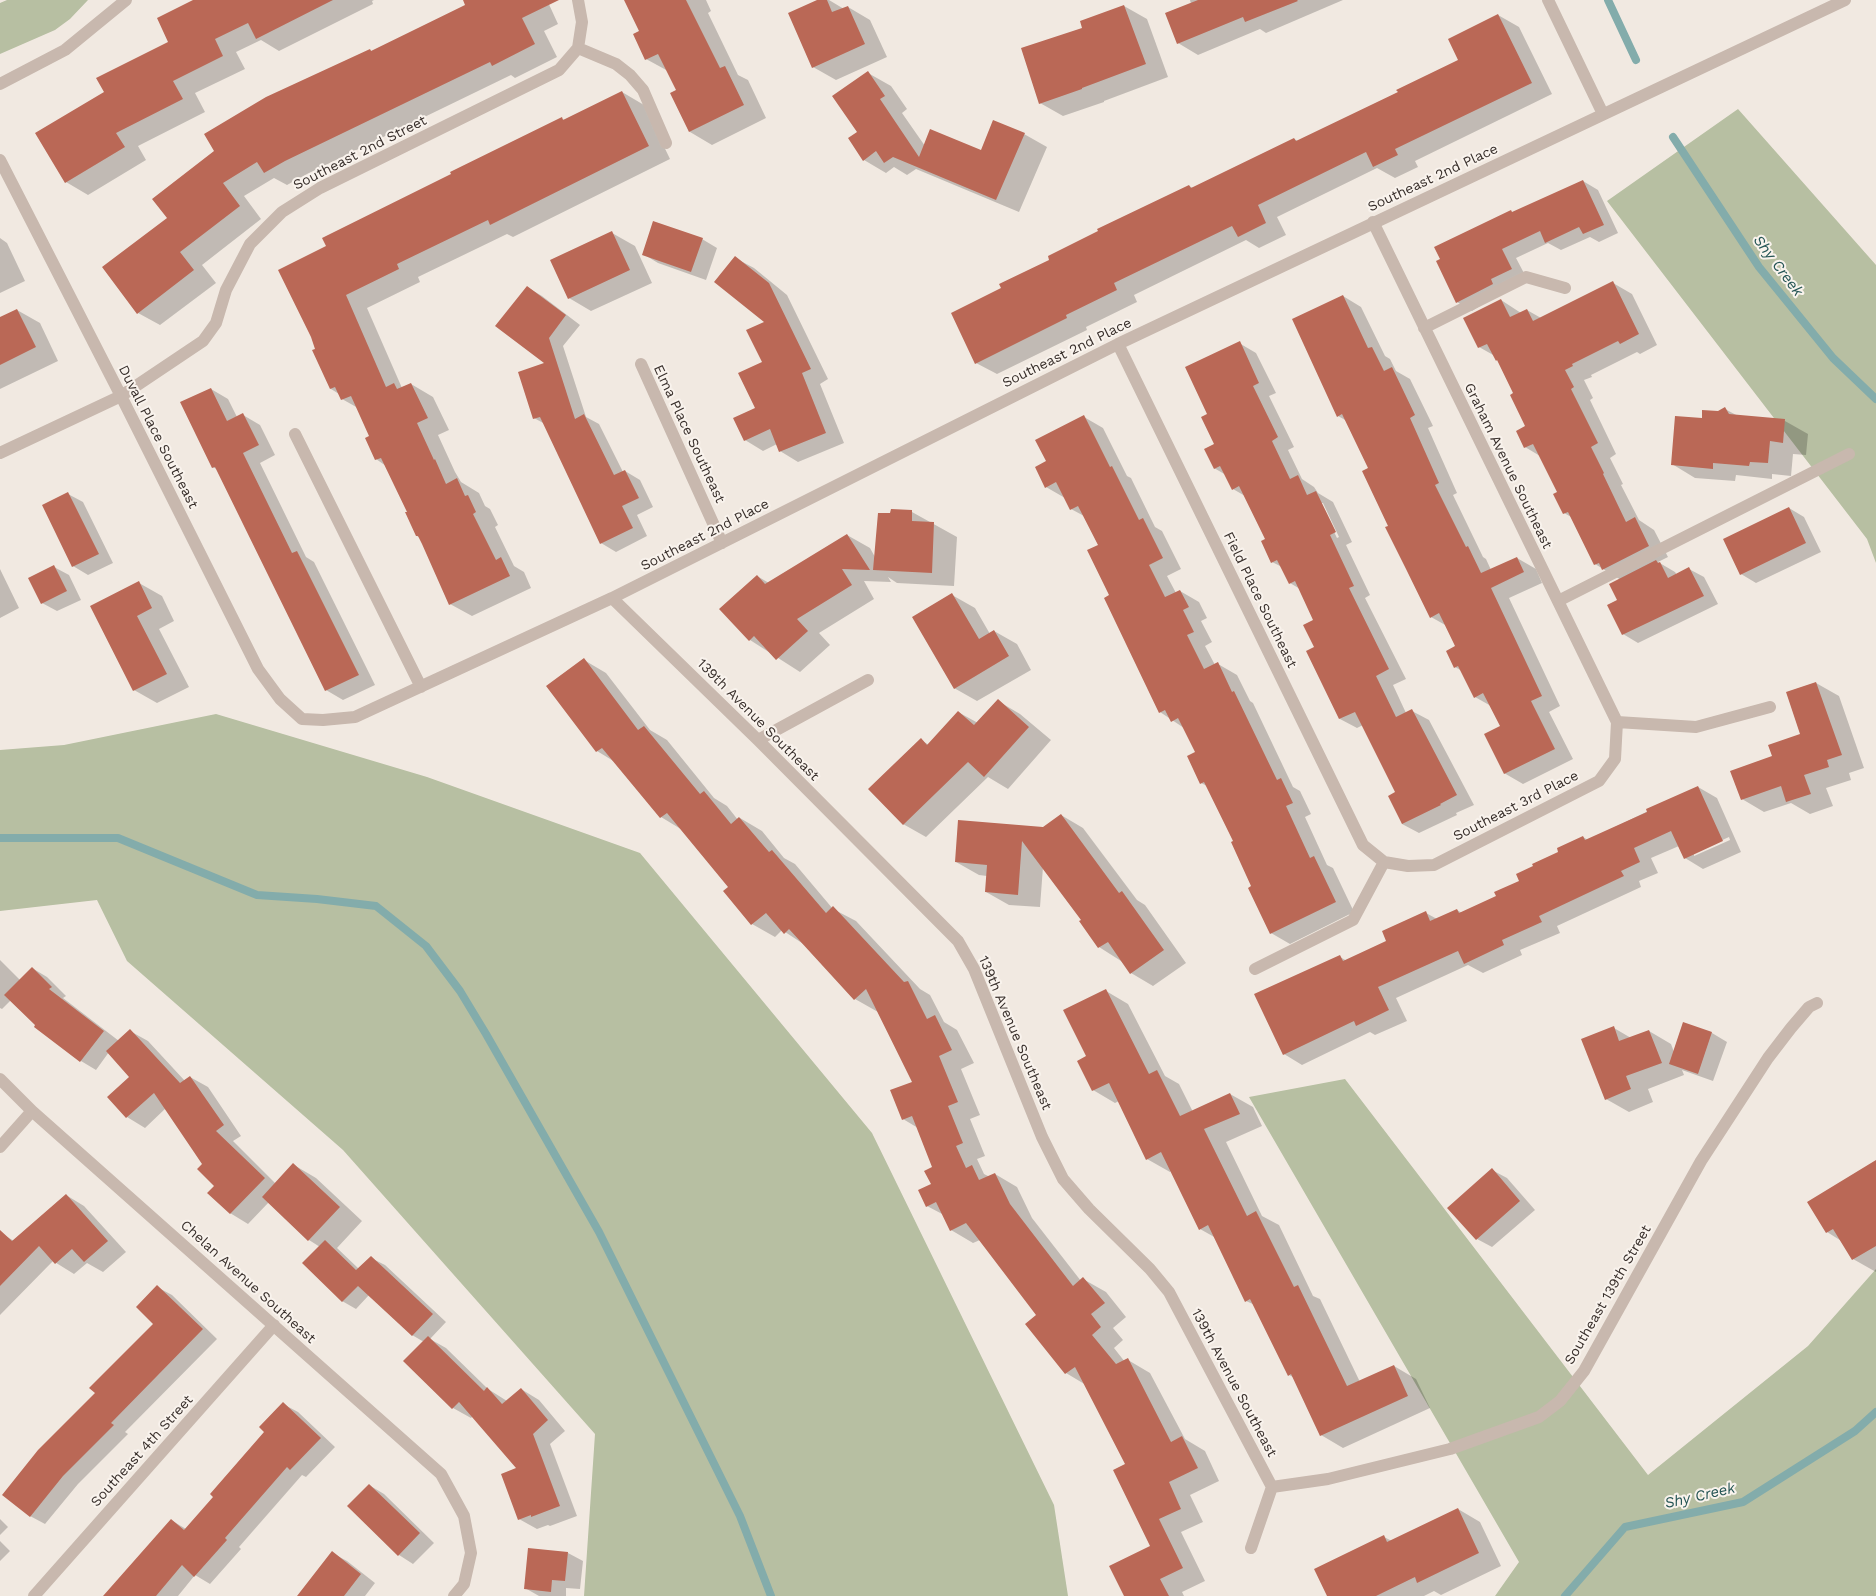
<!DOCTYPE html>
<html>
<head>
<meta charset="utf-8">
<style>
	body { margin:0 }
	canvas { display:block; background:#f1e9e1 }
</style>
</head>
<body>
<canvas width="1876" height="1596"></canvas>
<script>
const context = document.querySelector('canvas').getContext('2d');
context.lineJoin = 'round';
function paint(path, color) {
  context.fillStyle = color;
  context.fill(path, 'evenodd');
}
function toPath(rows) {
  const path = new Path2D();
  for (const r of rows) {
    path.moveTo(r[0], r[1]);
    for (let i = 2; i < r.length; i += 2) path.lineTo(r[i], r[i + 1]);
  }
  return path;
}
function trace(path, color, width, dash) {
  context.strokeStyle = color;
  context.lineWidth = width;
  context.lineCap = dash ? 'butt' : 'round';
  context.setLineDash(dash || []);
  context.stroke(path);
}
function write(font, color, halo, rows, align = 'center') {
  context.font = font + ' "Work Sans",sans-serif';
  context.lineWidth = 4;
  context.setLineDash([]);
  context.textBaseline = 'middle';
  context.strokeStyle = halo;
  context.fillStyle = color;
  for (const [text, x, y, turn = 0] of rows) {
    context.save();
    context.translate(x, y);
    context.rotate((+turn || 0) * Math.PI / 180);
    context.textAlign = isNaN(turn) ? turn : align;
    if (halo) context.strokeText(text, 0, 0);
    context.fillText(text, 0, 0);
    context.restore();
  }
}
paint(toPath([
	[7,0,88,0,70,19,55,30,0,54,0,3],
	[1738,109,1876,265,1876,563,1867,539,1607,201],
	[216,714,427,777,640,853,872,1133,1054,1505,1068,1596,584,1596,595,1434,343,1150,127,961,97,900,0,911,0,750,64,745],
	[1345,1079,1648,1475,1808,1346,1876,1269,1876,1596,1495,1596,1519,1562,1249,1097]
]), '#b7bfa2');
paint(toPath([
	[196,0,374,0,372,1,373,4,279,51,261,40,236,52,245,69,195,93,205,112,138,146,146,160,88,195,66,182,105,93,170,42],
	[464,0,547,0,558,24,544,31,557,57,515,78,511,75,307,174,287,185,274,178,244,196,261,219,202,265,216,283,160,325,138,313,169,218,370,50,373,52,467,6],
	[626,0,706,0,711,11,708,13,738,75,748,80,766,118,712,145,690,132,677,90,668,71,646,59,641,32],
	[820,0,829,0,844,9,848,7,870,20,887,57,836,80,813,67],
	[1190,0,1343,0,1266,33,1260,29,1198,55,1178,43,1191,4],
	[1124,6,1147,19,1168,77,1104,101,1104,102,1063,116,1040,103,1084,28],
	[1498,15,1519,27,1552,94,1415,161,1418,167,1395,178,1377,168,1277,217,1286,235,1259,248,1246,240,1134,295,1137,302,1086,327,1087,330,997,374,976,363,1003,289,1051,260,1189,186,1193,188,1294,139,1298,141,1399,92,1459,60],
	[868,73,891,86,907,109,902,113,925,146,981,152,1024,134,1047,147,1019,212,916,169,907,175,894,167,886,173,864,160,858,133],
	[622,92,644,105,670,159,513,237,507,234,418,277,420,282,367,308,402,388,411,384,433,397,449,430,438,435,455,472,461,482,479,493,485,506,490,509,498,525,495,527,514,566,524,572,531,588,472,616,450,604,420,538,417,536,409,513,386,466,376,459,371,436,358,408,342,399,339,394,331,389,317,349,328,247,562,119,565,120],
	[1583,181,1598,190,1618,233,1599,242,1590,237,1561,250,1548,243,1516,258,1526,277,1472,311,1457,302,1513,213],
	[612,233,635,246,652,283,591,311,569,298],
	[0,238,7,243,25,281,0,293],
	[702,239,717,248,706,280,658,263,643,254],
	[735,258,754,268,787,295,828,379,820,384,844,443,798,462,780,451,777,444,763,451,745,440,756,408,763,362,767,322],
	[1613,283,1632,294,1657,345,1640,354,1637,352,1591,375,1592,377,1584,380,1593,398,1590,400,1616,454,1610,458,1623,484,1621,485,1639,520,1654,530,1668,557,1658,562,1675,572,1677,575,1689,569,1704,577,1718,604,1638,643,1623,634,1619,600,1621,580,1595,564,1573,518,1564,513,1558,493,1540,456,1525,447,1517,432,1527,427,1515,394,1499,361,1495,356,1479,347,1501,300,1521,313,1527,310,1541,318],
	[527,287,542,296,580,325,563,346,586,417,599,424,623,472,625,471,640,480,653,507,637,515,647,536,616,552,601,543,545,424,534,418,547,364],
	[1343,296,1361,307,1385,356,1390,359,1396,371,1410,379,1433,426,1428,428,1457,493,1453,495,1483,557,1486,559,1491,570,1517,558,1536,569,1542,583,1509,598,1560,706,1549,712,1573,759,1523,784,1504,773,1501,727,1491,706,1475,697,1462,671,1455,667,1456,647,1447,626,1431,617,1390,526,1370,468,1347,421,1338,416],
	[17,310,40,323,58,361,0,389,0,319],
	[1239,343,1256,353,1276,393,1269,396,1294,447,1288,450,1302,479,1314,487,1318,493,1333,502,1352,542,1346,545,1370,595,1365,598,1406,679,1393,685,1406,713,1412,711,1429,720,1474,805,1456,813,1457,815,1419,833,1402,824,1397,793,1363,725,1357,728,1340,719,1308,652,1316,648,1315,620,1300,589,1290,583,1282,567,1272,562,1266,540,1245,496,1233,489,1226,475,1214,468,1216,445,1208,415],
	[1320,503,1323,503,1339,537,1337,538],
	[211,389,228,399,237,417,243,415,260,425,275,455,260,463,306,557,314,562,375,685,343,700,326,690,218,470,213,467],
	[1725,409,1738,416,1785,421,1808,434,1806,455,1793,454,1791,476,1772,474,1772,479,1736,475,1735,481,1695,478,1672,464,1703,420],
	[1084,417,1103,428,1127,476,1131,478,1155,527,1162,531,1181,569,1167,576,1176,593,1180,591,1199,602,1207,618,1201,621,1212,642,1205,646,1215,665,1218,664,1237,675,1250,701,1253,703,1293,787,1300,791,1311,814,1305,817,1327,865,1333,868,1354,912,1290,944,1271,933,1234,842,1207,786,1201,783,1197,753,1184,728,1160,712,1111,596,1099,546,1084,516,1071,509,1065,498,1046,487,1048,462],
	[68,494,83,502,113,563,88,575,73,566],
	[1789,508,1804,517,1821,552,1756,583,1741,574],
	[892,511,912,512,957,537,954,586,897,583,888,577,891,582,864,581,874,599,819,633,830,645,800,672,750,640,721,609,757,576,769,583,847,535,870,548,875,557],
	[54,567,69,575,81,600,57,611,42,603],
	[0,569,19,608,0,618],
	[139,583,162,596,174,621,159,629,189,687,157,703,134,690,92,607],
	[952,595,975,608,990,634,994,631,1017,644,1031,670,977,701,954,688],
	[584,660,606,673,650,730,667,740,714,798,727,806,738,820,740,818,762,831,784,858,795,864,833,909,856,921,920,989,930,995,944,1022,957,1030,974,1063,961,1069,980,1115,970,1119,985,1156,977,1159,984,1174,990,1177,995,1174,1017,1187,1032,1218,1081,1281,1083,1279,1106,1292,1126,1317,1113,1328,1123,1340,1114,1348,1125,1362,1128,1360,1150,1373,1185,1439,1205,1451,1219,1481,1190,1495,1203,1522,1181,1532,1205,1581,1182,1592,1184,1596,1125,1596,1152,1547,1127,1465,1086,1385,1066,1373,1038,1315,980,1240,973,1243,951,1230,944,1215,927,1206,932,1185,934,1167,918,1128,903,1119,914,1082,878,1012,855,999,805,945,782,930,775,937,752,924,730,887,684,831,661,817,615,762,597,751],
	[1816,683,1839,696,1864,768,1849,773,1851,780,1826,788,1833,806,1810,814,1791,803,1764,812,1742,799,1774,757,1802,734],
	[998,701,1020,714,1051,740,1008,789,988,777,926,837,903,824,921,740,929,745,958,712,978,723],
	[1698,787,1717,798,1741,852,1703,869,1685,858,1679,846,1651,858,1658,873,1639,881,1641,887,1557,926,1560,933,1520,950,1522,955,1483,973,1468,965,1396,998,1407,1021,1375,1035,1370,1032,1302,1065,1284,1054,1340,957,1347,961,1388,942,1426,913,1437,919,1457,910,1462,913,1497,897,1583,837,1588,840],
	[1729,837,1730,840,1694,856,1694,853],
	[1061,815,1083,828,1137,900,1145,905,1186,963,1153,986,1131,973,1121,961,1099,947,1083,920,1043,867,1040,907,1009,905,986,892,987,876,979,875,956,862,1044,828],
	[0,960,20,980,32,968,47,977,66,996,63,998,119,1041,130,1031,148,1041,185,1081,190,1077,208,1087,241,1136,233,1141,276,1184,294,1165,316,1178,362,1221,337,1248,359,1269,371,1258,385,1265,446,1322,430,1339,446,1348,488,1389,507,1401,521,1389,539,1400,565,1431,550,1444,577,1516,550,1526,548,1525,537,1529,519,1519,518,1469,473,1416,471,1418,453,1408,424,1342,412,1335,369,1295,356,1309,342,1301,320,1247,309,1240,269,1202,248,1224,230,1213,204,1164,166,1108,145,1128,127,1117,109,1097,131,1077,109,1052,96,1070,81,1061,36,1026,37,1025,11,1000,2,1009,0,1008],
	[1106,991,1128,1004,1165,1076,1179,1084,1193,1112,1230,1094,1253,1107,1262,1126,1226,1142,1262,1216,1279,1225,1313,1296,1320,1299,1360,1382,1394,1366,1416,1379,1430,1408,1343,1448,1321,1435,1295,1378,1289,1375,1255,1305,1246,1301,1216,1238,1200,1229,1171,1171,1170,1172,1147,1159,1119,1101,1115,1103,1093,1090,1088,1057],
	[1684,1024,1712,1033,1727,1042,1713,1081,1682,1070,1684,1075,1648,1089,1653,1102,1629,1112,1606,1099,1614,1028,1631,1038,1649,1031,1671,1044,1674,1052],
	[1876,1168,1876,1272,1853,1259,1843,1242,1827,1232],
	[1492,1170,1507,1178,1535,1210,1492,1247,1477,1239],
	[66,1195,84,1206,126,1252,103,1272,87,1263,74,1274,53,1261,0,1315,0,1239,4,1235,14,1241],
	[157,1287,172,1295,217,1339,125,1432,128,1434,78,1484,45,1524,30,1516,97,1393,155,1324],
	[283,1404,298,1412,335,1447,306,1477,302,1475,239,1547,241,1549,210,1584,195,1575,178,1596,105,1596,171,1520,186,1529,215,1497,265,1432],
	[369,1485,384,1494,434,1543,413,1564,399,1555],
	[1458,1509,1480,1522,1501,1566,1441,1595,1434,1591,1424,1596,1328,1596,1384,1537,1392,1541],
	[0,1519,8,1527,0,1535],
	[0,1541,10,1551,0,1561],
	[332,1553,347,1561,375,1583,365,1596,306,1596],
	[568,1553,583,1561,580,1589,566,1588,566,1596,539,1596,525,1588]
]), '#0003');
trace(toPath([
	[1608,0,1636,60],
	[1673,137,1759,267,1833,358,1876,399],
	[0,838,118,838,257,895,317,899,376,906,426,946,460,991,486,1034,599,1232,740,1516,771,1596],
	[1565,1596,1625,1527,1743,1502,1855,1431,1876,1412]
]), '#83acab', 8);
paint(toPath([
	[193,0,333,0,256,39,248,23,215,39,223,56,173,81,183,99,116,133,125,147,65,183,35,133,104,92,96,78,168,42,157,18],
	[463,0,559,0,522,18,535,44,492,66,490,62,285,161,264,173,257,162,223,183,240,206,180,252,194,270,137,314,102,267,167,218,152,199,214,151,204,134,266,97,370,49,371,51,465,5],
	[624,0,686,0,720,68,725,66,744,105,689,132,670,93,676,90,658,54,645,60,633,34,639,31],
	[817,0,827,0,832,12,848,6,865,44,812,68,788,13],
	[1198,0,1297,0,1298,1,1245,22,1243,17,1177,44,1165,13],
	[1124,5,1146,64,1082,88,1082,89,1039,104,1021,48,1082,28,1080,21],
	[1498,14,1532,83,1395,149,1398,155,1373,167,1366,152,1258,205,1266,223,1238,237,1232,226,1114,283,1117,290,1066,315,1067,318,975,364,951,313,1001,288,999,284,1049,260,1048,256,1098,231,1097,229,1189,185,1191,188,1294,138,1296,141,1398,92,1396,90,1458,60,1448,39],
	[868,71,885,96,880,99,919,157,930,129,981,150,993,120,1025,133,996,200,893,157,884,163,876,151,863,161,848,138,857,132,832,96],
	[622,91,649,146,490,225,488,220,397,264,399,269,346,295,386,387,394,383,397,389,411,383,428,418,417,423,434,460,435,459,446,484,457,478,465,496,468,495,476,512,473,514,496,560,501,557,510,576,449,605,422,544,418,536,416,536,405,512,407,512,381,458,375,460,365,438,369,436,351,396,341,400,335,387,330,389,312,350,315,349,311,337,278,270,326,246,322,238,451,174,450,172,562,117,563,120],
	[1583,180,1604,225,1583,234,1579,227,1545,243,1540,231,1502,249,1512,269,1491,279,1493,284,1456,303,1436,261,1440,259,1434,247,1511,210,1512,212],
	[653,221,703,238,691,272,642,255],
	[612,231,630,270,568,299,550,260],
	[735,256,769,283,811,369,802,373,826,433,779,452,770,429,744,441,733,418,755,408,738,373,762,362,746,330,764,322,714,282],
	[1613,281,1639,334,1620,344,1618,341,1572,364,1573,366,1565,370,1574,387,1571,389,1598,443,1591,447,1604,473,1603,474,1626,522,1635,517,1649,546,1602,570,1599,563,1594,565,1568,512,1563,514,1553,494,1557,492,1533,444,1524,448,1516,431,1525,426,1510,395,1513,393,1497,360,1496,361,1487,344,1478,348,1463,318,1501,299,1510,317,1527,309,1533,321],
	[527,286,566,315,549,338,575,419,584,414,614,475,625,470,639,498,622,506,633,528,600,544,540,417,533,419,518,372,544,363,495,326],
	[1343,295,1368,348,1372,347,1384,371,1392,367,1415,415,1410,418,1439,483,1435,485,1466,547,1468,546,1481,573,1517,557,1524,572,1491,588,1542,696,1531,701,1555,749,1504,774,1484,734,1500,726,1483,693,1474,698,1458,666,1454,668,1446,651,1455,646,1439,613,1430,618,1406,569,1385,527,1388,526,1362,471,1368,468,1342,414,1337,417,1292,319],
	[17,309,36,347,0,365,0,317],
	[1240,341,1259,383,1253,386,1278,437,1272,441,1290,479,1298,475,1307,495,1316,491,1336,532,1330,535,1354,586,1349,588,1389,669,1376,676,1396,717,1412,709,1457,795,1440,804,1441,805,1402,824,1388,796,1395,792,1355,712,1339,719,1306,651,1314,647,1303,625,1313,620,1295,581,1289,584,1277,560,1271,563,1261,541,1265,539,1239,486,1232,490,1220,466,1214,469,1204,449,1214,444,1201,417,1207,414,1185,367],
	[211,388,227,421,243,413,259,445,243,453,292,553,297,551,359,675,325,691,215,467,212,468,180,402],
	[1725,407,1729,414,1785,419,1783,443,1770,441,1768,463,1750,462,1749,466,1713,463,1713,469,1671,465,1675,416,1702,418,1702,410,1718,411],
	[1084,415,1110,467,1112,466,1139,520,1143,518,1163,558,1149,565,1165,597,1180,590,1189,607,1183,610,1194,632,1187,635,1204,669,1218,662,1232,692,1234,691,1277,780,1281,778,1293,803,1286,806,1310,858,1314,856,1336,902,1270,934,1248,888,1251,886,1231,842,1233,841,1204,782,1200,784,1187,756,1195,752,1178,718,1171,722,1165,710,1159,713,1104,598,1109,595,1087,550,1098,545,1078,506,1070,510,1056,482,1045,488,1035,467,1046,461,1035,440],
	[68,492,99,554,72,567,42,505],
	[1789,507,1806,543,1740,575,1723,539],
	[891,509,912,510,912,521,934,522,932,573,873,570,878,513,890,513],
	[847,534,870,570,842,569,852,585,797,619,808,631,776,660,754,636,749,641,719,609,757,575,765,584],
	[1656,560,1658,563,1660,562,1668,578,1689,567,1704,596,1622,635,1607,605,1617,600,1609,584],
	[54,565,67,591,41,604,28,578],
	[139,581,152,608,137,616,167,674,133,691,90,606],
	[952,593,979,639,994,630,1009,656,954,689,912,617],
	[584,658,638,730,644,726,700,794,704,791,731,824,739,817,769,852,772,850,826,913,833,906,904,982,908,981,927,1019,935,1015,952,1050,939,1056,958,1102,948,1106,963,1143,956,1146,966,1168,972,1165,979,1180,995,1173,1010,1204,1073,1286,1083,1277,1105,1303,1091,1314,1101,1327,1092,1335,1116,1364,1128,1358,1171,1442,1182,1436,1198,1468,1169,1482,1181,1509,1159,1519,1183,1568,1160,1579,1169,1596,1124,1596,1109,1566,1150,1546,1113,1470,1125,1464,1075,1367,1065,1374,1025,1324,1036,1315,966,1223,950,1231,936,1202,926,1207,918,1190,931,1184,924,1171,932,1167,912,1116,902,1120,890,1090,912,1082,866,989,854,1000,789,929,784,934,766,913,751,925,723,891,728,887,667,813,660,818,602,748,596,752,546,686],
	[1816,682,1842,755,1827,760,1829,767,1804,775,1811,794,1786,802,1781,786,1741,800,1730,771,1772,756,1768,745,1800,734,1786,692],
	[998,699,1029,727,984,777,968,762,903,825,868,789,921,738,927,745,958,711,974,725],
	[1698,786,1723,841,1684,859,1671,831,1634,848,1640,862,1621,871,1624,876,1539,916,1542,922,1502,940,1504,945,1464,964,1458,951,1378,987,1389,1010,1356,1026,1354,1021,1283,1055,1254,994,1340,955,1343,961,1386,941,1382,931,1426,911,1430,921,1457,909,1459,913,1496,896,1494,892,1519,881,1516,874,1533,866,1532,864,1558,852,1557,848,1583,836,1585,840,1647,812,1646,809],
	[1061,814,1119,893,1122,891,1164,950,1130,974,1108,942,1098,948,1079,921,1081,920,1022,841,1018,895,985,892,987,865,955,862,958,820,1043,827],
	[32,967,52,987,49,989,104,1031,80,1062,34,1027,35,1025,4,995],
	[1106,989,1149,1074,1157,1070,1180,1116,1230,1093,1240,1114,1204,1129,1247,1216,1256,1211,1294,1287,1298,1285,1347,1386,1394,1365,1408,1396,1320,1436,1291,1374,1288,1376,1250,1299,1245,1302,1208,1225,1199,1230,1161,1152,1146,1160,1109,1083,1092,1091,1077,1061,1086,1056,1063,1010],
	[1683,1022,1712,1032,1698,1074,1669,1064],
	[1614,1026,1619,1041,1649,1030,1662,1063,1626,1076,1631,1089,1605,1100,1581,1039],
	[130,1029,180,1083,190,1076,224,1125,216,1131,265,1178,230,1214,207,1193,214,1186,197,1169,202,1164,154,1093,126,1118,107,1097,129,1077,106,1051],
	[1876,1160,1876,1246,1852,1260,1833,1229,1826,1233,1807,1202],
	[293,1163,340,1207,308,1241,262,1197],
	[1492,1168,1520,1201,1476,1240,1447,1208],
	[66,1194,108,1241,84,1262,72,1249,55,1264,39,1246,0,1286,0,1230,12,1241],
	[325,1240,356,1270,371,1256,433,1314,412,1336,358,1286,342,1302,302,1263],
	[157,1285,203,1329,111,1423,114,1425,63,1476,30,1517,2,1495,38,1450,95,1393,89,1388,153,1324,136,1307],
	[428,1336,484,1391,487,1387,502,1404,521,1388,548,1420,533,1434,560,1506,531,1517,531,1515,518,1520,501,1474,516,1468,459,1402,452,1409,403,1361],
	[283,1402,321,1438,290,1470,287,1467,225,1538,227,1540,194,1577,182,1565,156,1596,103,1596,171,1519,184,1530,213,1497,210,1494,264,1432,259,1427],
	[369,1484,420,1533,398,1556,347,1506],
	[1458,1508,1479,1553,1417,1583,1415,1577,1376,1596,1327,1596,1314,1569,1384,1535,1387,1542],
	[528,1548,568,1552,565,1581,552,1580,551,1592,524,1589],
	[332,1551,361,1574,344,1596,297,1596]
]), '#ba6856');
trace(toPath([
	[1548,0,1603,114],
	[578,48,616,64,630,75,643,90,666,143],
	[0,84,65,50,126,0],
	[0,160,121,396,258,669,280,699,302,719,323,720,355,717,612,598,1118,344,1845,0],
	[1424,328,1526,277,1565,288],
	[1118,344,1363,845,1384,862,1408,866,1434,865,1599,781,1615,759,1617,722,1373,222],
	[641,364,722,543],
	[295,434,421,687],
	[0,453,121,396,203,341,216,323,226,290,250,244,282,212,320,188,559,70,578,48,582,22,578,0],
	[612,598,758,740,958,941,974,969,1042,1137,1063,1179,1089,1209,1150,1269,1169,1292,1272,1487,1251,1548],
	[1558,601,1849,454],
	[1617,722,1696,727,1770,707],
	[758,740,868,680],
	[1255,969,1353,920,1384,862],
	[0,1079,32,1111,441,1474,464,1516,471,1553,464,1584,454,1596],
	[0,1147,32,1111],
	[1272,1487,1328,1479,1450,1449,1539,1417,1560,1401,1584,1371,1701,1161,1768,1058,1791,1028,1809,1007,1817,1003],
	[34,1596,274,1325]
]), '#c8b8ae', 12);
write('14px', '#382f2b', '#f9f3ed', [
	["Southeast 2nd Street",360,153,-27],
	["Southeast 2nd Place",1433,178,-25],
	["Southeast 2nd Place",1067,353,-26],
	["Elma Place Southeast",689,434,65],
	["Duvall Place Southeast",158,437,63],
	["Graham Avenue Southeast",1508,466,64],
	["Southeast 2nd Place",705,535,-27],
	["Field Place Southeast",1260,600,64],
	["139th Avenue Southeast",758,720,45],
	["Southeast 3rd Place",1516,806,-27],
	["139th Avenue Southeast",1015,1033,67],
	["Chelan Avenue Southeast",248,1282,42],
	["Southeast 139th Street",1608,1295,-60],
	["139th Avenue Southeast",1234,1383,62],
	["Southeast 4th Street",142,1451,-48]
]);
write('italic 15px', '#255555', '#f9f3ed', [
	["Shy Creek",1778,266,53],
	["Shy Creek",1700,1496,-13]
]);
</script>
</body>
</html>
